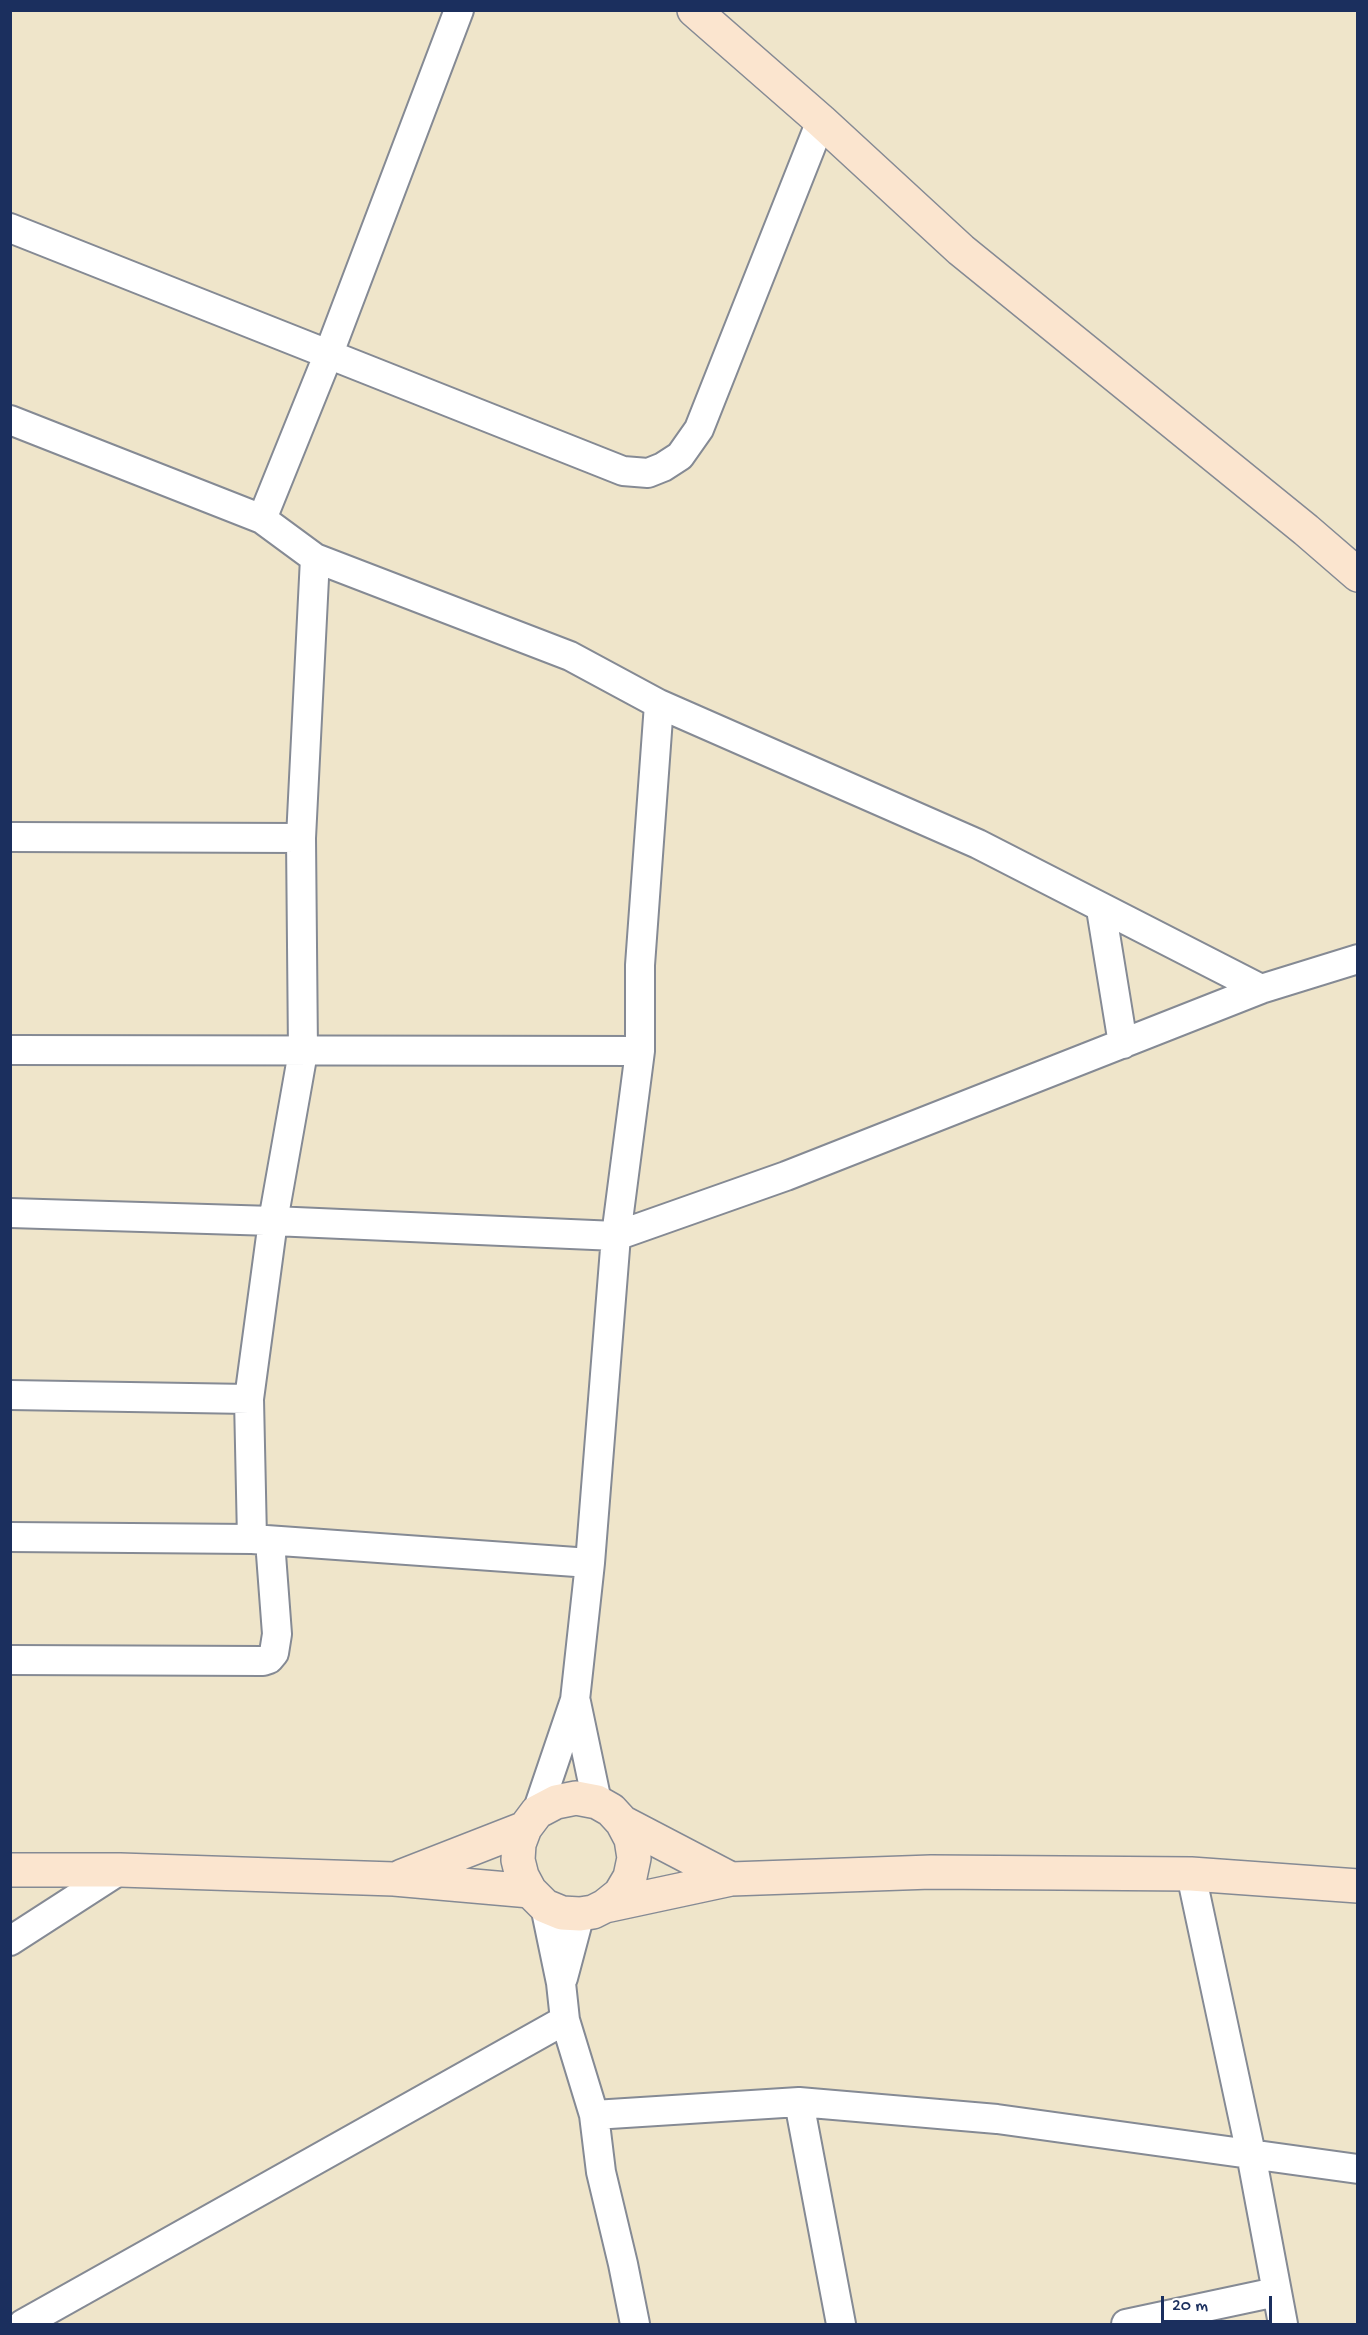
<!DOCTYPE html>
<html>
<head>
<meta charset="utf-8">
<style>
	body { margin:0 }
	#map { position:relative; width:1368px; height:2335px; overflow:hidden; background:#efe5ca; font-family:"Gochi Hand",sans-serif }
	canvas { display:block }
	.frame { position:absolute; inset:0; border:12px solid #1b2f5e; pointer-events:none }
	.scale { position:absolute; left:1161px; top:2296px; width:111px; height:27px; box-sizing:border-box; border:3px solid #1b2f5e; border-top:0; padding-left:8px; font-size:18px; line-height:21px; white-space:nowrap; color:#1b2f5e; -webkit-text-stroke:4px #fff; paint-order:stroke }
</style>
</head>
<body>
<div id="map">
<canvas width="1368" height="2335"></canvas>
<div class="frame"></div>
<div class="scale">20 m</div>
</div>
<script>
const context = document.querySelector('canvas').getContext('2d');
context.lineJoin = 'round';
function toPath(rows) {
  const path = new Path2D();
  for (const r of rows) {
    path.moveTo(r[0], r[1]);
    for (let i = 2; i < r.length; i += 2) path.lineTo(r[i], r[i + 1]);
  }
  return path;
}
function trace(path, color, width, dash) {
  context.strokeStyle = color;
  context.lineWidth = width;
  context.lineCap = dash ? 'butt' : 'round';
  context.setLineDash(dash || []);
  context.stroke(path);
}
const street = toPath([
	[10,228,623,471,648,473,663,467,680,456,699,429,821,121],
	[10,420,262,519,315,558,570,656,659,704,640,965,640,1051,616,1236,590,1563,575,1700,537,1812],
	[262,519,329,353,459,10],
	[659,704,978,844,1261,989],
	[10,837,301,838,315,558],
	[1101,909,1123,1044],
	[10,1050,640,1051],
	[10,1213,273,1221,616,1236,786,1176,1261,989,1358,959],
	[10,1395,249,1399],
	[10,1537,252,1539,590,1563],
	[252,1539,249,1399,273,1221,303,1052,301,838],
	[10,1660,263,1661,269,1659,274,1653,277,1634,270,1541],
	[576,1702,597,1802],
	[1191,1874,1251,2154,1283,2324],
	[545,1906,561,1983,565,2020,594,2115,601,2172,623,2264,635,2324],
	[10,1941,120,1870],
	[563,1978,580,1914],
	[799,2102,841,2324],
	[594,2115,799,2102,997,2119,1358,2169],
	[23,2324,565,2020],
	[1126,2324,1276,2292]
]);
const secondary = toPath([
	[694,10,821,121,961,250,1306,530,1358,575],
	[622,1822,631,1839,634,1858,630,1877,620,1894,605,1906,593,1912,580,1914,562,1913,545,1906,530,1891,522,1876,518,1860,519,1844,525,1828,537,1812,556,1802,576,1798,597,1802,611,1810,622,1822,731,1879],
	[10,1870,120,1870,394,1879,530,1891],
	[402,1876,525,1828],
	[605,1906,731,1879,931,1872,1191,1874,1358,1886]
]);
trace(street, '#858a94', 32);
trace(secondary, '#858a94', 36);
trace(street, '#fff', 28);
trace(secondary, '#fbe5cf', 33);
</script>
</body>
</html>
